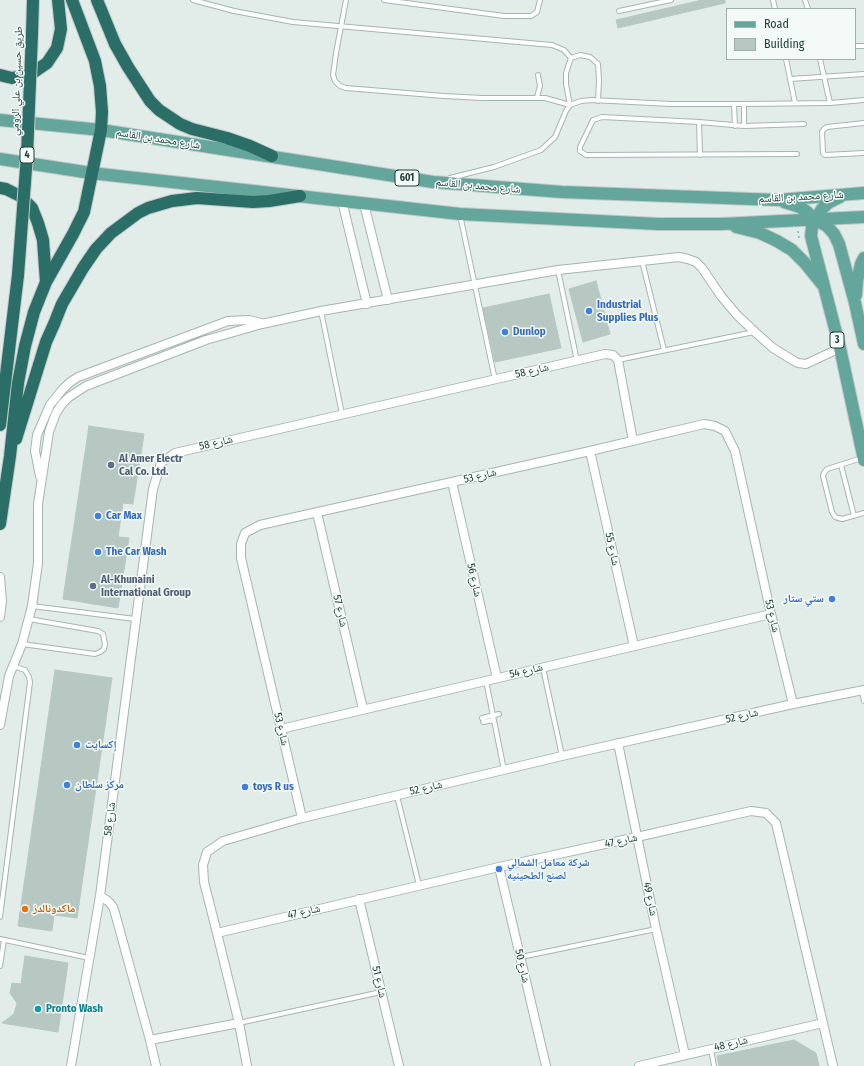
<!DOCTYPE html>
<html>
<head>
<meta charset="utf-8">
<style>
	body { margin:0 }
	#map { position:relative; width:864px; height:1066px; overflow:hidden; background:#e2edea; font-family:"Fira Sans Condensed",sans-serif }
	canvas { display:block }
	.legend { position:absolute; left:726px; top:8px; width:130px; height:52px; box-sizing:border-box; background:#f3faf7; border:1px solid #9fb0ac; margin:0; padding:5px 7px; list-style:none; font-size:12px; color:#21403b }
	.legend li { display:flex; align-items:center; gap:8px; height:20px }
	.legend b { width:20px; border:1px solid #9fb0ac }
</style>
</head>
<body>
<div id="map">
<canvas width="864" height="1066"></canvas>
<ul class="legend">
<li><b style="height:5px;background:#64a69b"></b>Road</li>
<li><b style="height:11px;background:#b7c8c3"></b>Building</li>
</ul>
</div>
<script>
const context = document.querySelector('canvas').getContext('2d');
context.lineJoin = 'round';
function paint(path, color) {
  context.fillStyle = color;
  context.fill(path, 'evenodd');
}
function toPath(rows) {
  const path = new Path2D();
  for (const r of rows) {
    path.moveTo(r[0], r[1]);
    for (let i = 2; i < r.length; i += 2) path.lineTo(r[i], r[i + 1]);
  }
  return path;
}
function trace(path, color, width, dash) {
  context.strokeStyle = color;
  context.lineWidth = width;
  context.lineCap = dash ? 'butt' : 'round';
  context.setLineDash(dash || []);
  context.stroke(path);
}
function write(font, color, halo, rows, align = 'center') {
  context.font = font + ' "Fira Sans Condensed","Noto Naskh Arabic",sans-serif';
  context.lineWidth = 3;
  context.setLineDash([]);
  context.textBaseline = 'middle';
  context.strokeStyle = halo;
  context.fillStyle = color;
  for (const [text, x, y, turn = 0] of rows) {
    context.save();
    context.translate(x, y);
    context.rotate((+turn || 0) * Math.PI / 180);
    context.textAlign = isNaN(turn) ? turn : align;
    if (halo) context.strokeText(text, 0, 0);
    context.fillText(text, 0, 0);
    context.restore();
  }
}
const building = toPath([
	[702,0,725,0,725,3,618,28,616,20,702,0],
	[596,281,610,334,583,342,569,289,596,281],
	[549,294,561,348,495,362,483,308,549,294],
	[89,426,144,434,133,504,123,503,118,537,129,538,118,608,63,599,89,426],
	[55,670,112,678,77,918,54,915,52,931,18,926,55,670],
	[25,956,68,963,58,1032,2,1023,14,1014,17,1003,10,993,12,983,21,984,25,956],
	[794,1040,816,1053,819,1066,719,1066,717,1056,794,1040]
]);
paint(building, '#b7c8c3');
trace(building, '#b4c8c1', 1);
const lane = toPath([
	[193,0,234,11,293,22,552,45,564,50,571,58],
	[346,0,336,53,333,75,335,81,340,86,346,88,444,96,482,98,545,98,570,105],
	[384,0,504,16,531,16,537,12,540,0],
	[773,0,775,9],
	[805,0,808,9],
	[619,11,671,0],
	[855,46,864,46],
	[786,59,795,103],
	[820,59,830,103],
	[790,79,864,74],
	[537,97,540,86,538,75],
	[734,104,735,126],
	[744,104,744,126],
	[570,105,566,84,566,73,571,58,580,55,590,57,598,64,599,80,598,101],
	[699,122,700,155],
	[864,123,827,127,824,129,822,132,823,153,825,155,864,153],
	[797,154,586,155,580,151,580,147,593,120,602,117,699,122,744,126,804,124],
	[450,178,494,167,541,150,555,137,566,111,570,105,581,101,592,100,671,104,744,104,830,103,864,100],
	[460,215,495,380],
	[642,261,664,350],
	[558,270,577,361],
	[321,311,342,414],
	[618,360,754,332],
	[862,458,827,469,824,473,823,476,832,512,835,517,842,519,864,513],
	[841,465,854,516],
	[32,606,135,619],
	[22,644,95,654,100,652,104,649,105,644,103,634,98,631,29,619],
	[543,668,562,756],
	[486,681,504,770],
	[862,691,864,701],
	[482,718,499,714],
	[483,722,494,720],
	[397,796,419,885],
	[0,917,30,682,29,677,25,670,13,666],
	[0,939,89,958],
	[521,957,656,929],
	[0,966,4,940],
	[239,1023,381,992],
	[711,1049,714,1066]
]);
const street = toPath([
	[342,201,367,304],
	[364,204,388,300],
	[590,451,634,646],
	[40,476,35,451,37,435,50,405,62,390,69,383,78,377,228,321,249,320,261,323],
	[452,482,497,678],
	[317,513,363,709],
	[0,577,2,601,0,617],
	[0,725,9,676,22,644,32,606,38,563,38,504,49,432,56,413,62,404,69,397,86,386,206,340,262,324,321,311,558,270,679,257,688,259,696,262,702,268,721,296,737,315,755,332,773,348,794,361,798,363,806,364,840,348],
	[281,729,771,614],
	[618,743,656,929,685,1055],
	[302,818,241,558,241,544,245,533,260,525,590,451,704,424,715,426,725,431,735,451,771,614,793,704],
	[499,867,546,1066],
	[100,896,108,901,113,907,115,913,150,1040,156,1066],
	[359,899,399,1066],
	[217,933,499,867,637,837,751,811,766,813,776,823,833,1066],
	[150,1040,239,1023],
	[71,1066,100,896,153,489,161,463,175,453,605,354,613,355,618,360,633,441],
	[247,1066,239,1023,217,933,204,882,203,865,207,852,223,841,302,818,562,756,793,704,864,690],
	[639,1066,823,1023]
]);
const primary = toPath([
	[0,120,101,130,433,182,562,192,778,200,864,193],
	[0,159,91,173,460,214,658,224,721,224,864,217],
	[840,197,828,203,822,209,815,220,812,227,811,236,840,348,864,460],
	[784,202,800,207,807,212,815,220,827,226,834,234,839,244,855,303,864,344],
	[736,227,760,233,777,241,792,250,805,263,822,284],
	[856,295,857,281,861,264,864,258]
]);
const highway = toPath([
	[97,0,115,44,128,67,150,101,159,110,180,124,192,129,227,138,250,146,272,156],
	[32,34,33,0],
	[0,75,12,78,31,74,47,63,57,48,61,29,58,0],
	[0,188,6,189,20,196,32,208,38,223,43,240,46,282],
	[0,425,18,275],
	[16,439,46,342,54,324,62,304,83,268,96,249,111,233,138,213,148,208,172,201,197,198,253,202,269,201,300,196],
	[0,524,10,456,18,383,25,346,34,312,46,282,73,234,84,212,101,130,102,112,100,86,95,61,72,0]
]);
trace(lane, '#a4b6b2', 6);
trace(street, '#a4b6b2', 10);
trace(primary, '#c1cac8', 14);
trace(highway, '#c1cac8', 14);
trace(toPath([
	[798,231,799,238,800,238]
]), '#81b3a8', 1.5, [2, 3]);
trace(lane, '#fff', 4);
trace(street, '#fff', 8);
trace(primary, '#64a69b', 12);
trace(highway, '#2b6e67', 12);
const highwayBridge = toPath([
	[18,275,27,155,32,34]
]);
trace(highwayBridge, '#c1cac8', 14, []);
trace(highwayBridge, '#2b6e67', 12);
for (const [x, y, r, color] of [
	[589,311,4,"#3f7fe0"],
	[505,332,4,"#3f7fe0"],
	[111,465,4,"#5c6f8a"],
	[98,516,4,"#3f7fe0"],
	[98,552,4,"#3f7fe0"],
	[93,586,4,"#5c6f8a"],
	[832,599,4,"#3f7fe0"],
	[77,745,4,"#3f7fe0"],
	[67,785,4,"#3f7fe0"],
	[245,787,4,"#3f7fe0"],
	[499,869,4,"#3f7fe0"],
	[25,909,4,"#e8710a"],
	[38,1009,4,"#0f9aa8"]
]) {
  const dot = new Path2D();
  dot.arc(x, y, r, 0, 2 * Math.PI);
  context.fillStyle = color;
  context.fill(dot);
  trace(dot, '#f3faf7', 1.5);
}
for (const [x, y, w] of [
	[27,155,14],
	[407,178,24],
	[837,340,14]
]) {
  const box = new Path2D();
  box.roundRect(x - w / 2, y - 8, w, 16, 3);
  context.fillStyle = '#f3faf7';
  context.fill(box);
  trace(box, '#21403b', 1);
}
write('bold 10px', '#21403b', null, [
	["4",27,155],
	["601",407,178],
	["3",837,340]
]);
write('11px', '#21403b', '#f3faf7', [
	["طريق حسين بن علي الرومي",17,81,-88],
	["شارع محمد بن القاسم",158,139,9],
	["شارع محمد بن القاسم",478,186,5],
	["شارع محمد بن القاسم",801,197,-3],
	["شارع 58",532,371,-13],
	["شارع 58",216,443,-13],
	["شارع 53",480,476,-13],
	["شارع 55",612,549,78],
	["شارع 56",474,580,77],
	["شارع 57",340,611,77],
	["شارع 53",772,616,77],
	["شارع 54",526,671,-13],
	["شارع 52",742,716,-13],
	["شارع 53",281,729,77],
	["شارع 52",426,788,-13],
	["شارع 58",110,819,-83],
	["شارع 47",621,841,-12],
	["شارع 49",650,899,78],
	["شارع 47",304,912,-13],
	["شارع 50",522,966,77],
	["شارع 51",379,982,77],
	["شارع 48",731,1044,-13]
]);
write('bold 11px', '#366cbe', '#f3faf7', [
	["Industrial",597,305],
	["Supplies Plus",597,318],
	["Dunlop",513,332],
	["Car Max",106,516],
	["The Car Wash",106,552],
	["ستي ستار",824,599,"right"],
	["إكسايت",85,745],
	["مركز سلطان",75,785],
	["toys R us",253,787],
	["شركة معامل الشمالي",507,863],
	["لصنع الطحينيه",507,876]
], 'left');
write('bold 11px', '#4e5e75', '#f3faf7', [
	["Al Amer Electr",119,459],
	["Cal Co. Ltd.",119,472],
	["Al-Khunaini",101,580],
	["International Group",101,593]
], 'left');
write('bold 11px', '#c56008', '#f3faf7', [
	["ماكدونالدز",33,909]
], 'left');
write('bold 11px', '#0d838f', '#f3faf7', [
	["Pronto Wash",46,1009]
], 'left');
</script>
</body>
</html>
